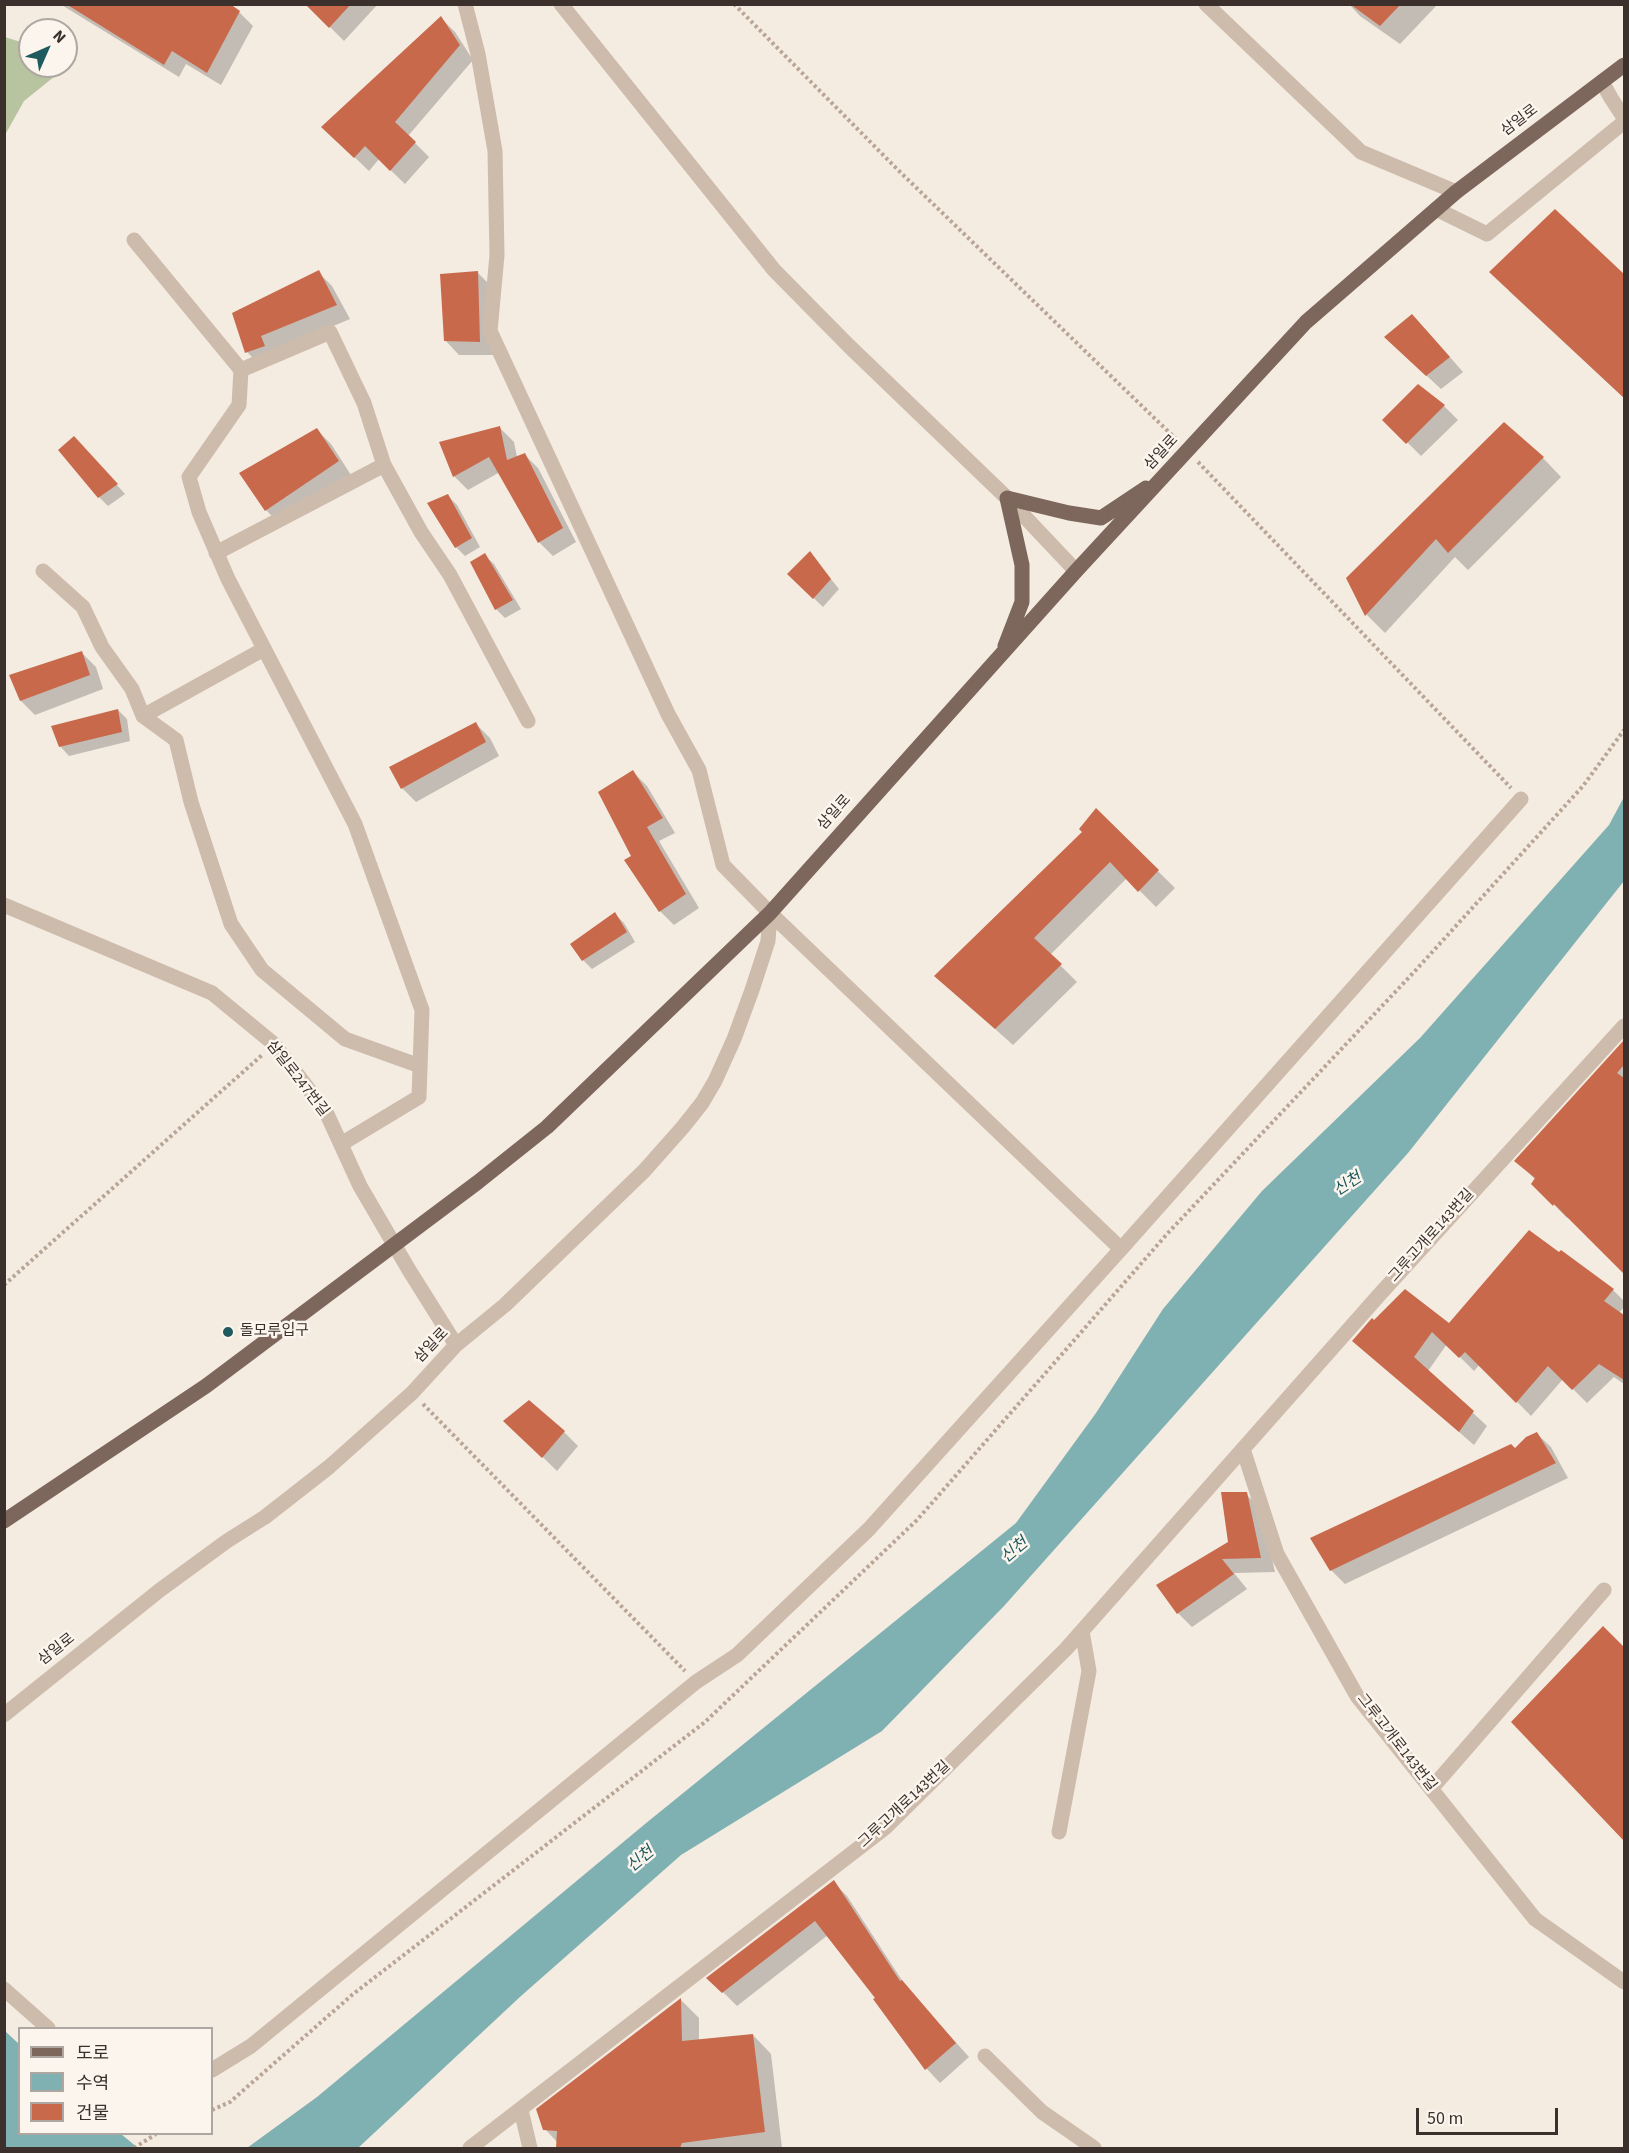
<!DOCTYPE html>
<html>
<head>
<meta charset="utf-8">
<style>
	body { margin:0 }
	#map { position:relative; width:1629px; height:2153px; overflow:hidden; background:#f4ebe1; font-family:"Source Sans 3","Noto Sans KR",sans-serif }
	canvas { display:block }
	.frame { position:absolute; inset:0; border:6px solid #3b302b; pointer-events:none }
	.legend { position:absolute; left:18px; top:2027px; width:195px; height:108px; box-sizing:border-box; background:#fbf5ee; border:2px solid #aea6a0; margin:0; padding:8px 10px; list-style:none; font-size:18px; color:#3b302b }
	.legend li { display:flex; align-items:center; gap:12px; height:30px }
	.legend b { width:30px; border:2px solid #aea6a0 }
	.north { position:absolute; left:18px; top:18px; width:60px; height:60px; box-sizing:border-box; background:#fbf5ee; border:2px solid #aea6a0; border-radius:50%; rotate:45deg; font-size:16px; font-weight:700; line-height:24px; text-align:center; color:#3b302b }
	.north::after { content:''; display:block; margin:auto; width:21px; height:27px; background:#1f5a5e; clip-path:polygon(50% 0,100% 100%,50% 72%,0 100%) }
	.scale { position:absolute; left:1416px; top:2108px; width:142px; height:27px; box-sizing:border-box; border:3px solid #3b302b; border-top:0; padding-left:8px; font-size:18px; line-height:21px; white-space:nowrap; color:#3b302b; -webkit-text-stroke:4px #fbf5ee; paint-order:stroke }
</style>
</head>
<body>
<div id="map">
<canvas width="1629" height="2153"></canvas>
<div class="frame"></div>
<ul class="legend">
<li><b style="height:8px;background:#7d675c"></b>도로</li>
<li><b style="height:16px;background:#7fb0b2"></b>수역</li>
<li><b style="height:16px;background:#c8694b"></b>건물</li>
</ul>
<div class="north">N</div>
<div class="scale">50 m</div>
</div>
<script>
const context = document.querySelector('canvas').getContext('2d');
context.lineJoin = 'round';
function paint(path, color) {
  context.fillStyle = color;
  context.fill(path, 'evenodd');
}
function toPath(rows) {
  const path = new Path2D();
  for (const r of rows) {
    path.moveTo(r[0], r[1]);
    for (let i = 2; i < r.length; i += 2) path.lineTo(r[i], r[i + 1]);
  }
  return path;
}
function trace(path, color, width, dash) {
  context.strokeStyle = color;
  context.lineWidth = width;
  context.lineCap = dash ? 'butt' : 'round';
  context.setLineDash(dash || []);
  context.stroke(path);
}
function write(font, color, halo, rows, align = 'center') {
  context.font = font + ' "Source Sans 3","Noto Sans KR",sans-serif';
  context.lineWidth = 5;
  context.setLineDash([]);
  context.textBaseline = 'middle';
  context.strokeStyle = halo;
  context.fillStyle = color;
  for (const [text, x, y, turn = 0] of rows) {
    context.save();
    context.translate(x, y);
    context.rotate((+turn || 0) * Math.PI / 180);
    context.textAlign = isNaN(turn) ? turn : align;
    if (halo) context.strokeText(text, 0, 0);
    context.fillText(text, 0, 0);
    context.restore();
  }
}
paint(toPath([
	[5,37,30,45,30,66,66,66,66,57,75,60,24,101,5,135]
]), '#b8c4a0');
paint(toPath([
	[1624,797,1624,881,1408,1153,1004,1606,882,1731,681,1855,521,1996,358,2148,247,2148,317,2097,645,1824,1016,1523,1096,1413,1163,1309,1262,1191,1420,1038,1609,825],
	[5,2031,19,2044,20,2134,121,2134,138,2148,5,2148]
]), '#7fb0b2');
paint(toPath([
	[60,4,227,4,239,12,253,26,221,85,186,64,179,77],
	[307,4,378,4,344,41],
	[1349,4,1438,4,1400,44,1360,16],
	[441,18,455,32,473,60,408,136,429,157,405,184,379,159,369,171,323,127],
	[1555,211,1624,276,1624,398,1509,291],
	[318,272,332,286,350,319,274,351,261,366,247,352,234,314],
	[478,273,492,287,494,355,459,355,445,340],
	[1426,330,1463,372,1441,389,1400,351],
	[1418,386,1444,406,1458,420,1421,456,1385,420],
	[500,428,514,442,517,457,524,454,538,468,576,542,553,556,539,542,500,472,468,490,454,476],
	[317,430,331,444,351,475,280,524,266,510],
	[83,447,125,494,108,506,99,497],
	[1543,458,1561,477,1468,570,1455,557,1385,633,1367,615,1347,578],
	[448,496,457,505,480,547,465,556,456,547],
	[810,553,839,589,823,607,789,574],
	[484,555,494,564,521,609,505,618,496,609],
	[82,653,96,667,103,689,35,715,21,701,11,676],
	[118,710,127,719,130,741,69,756,60,746],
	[476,724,490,738,499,756,416,802,402,788],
	[633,772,647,786,675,833,659,841,699,908,674,925,660,911,633,857],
	[1096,810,1175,888,1156,907,1127,878,1050,955,1077,982,1013,1045,936,976,1084,832],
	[615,914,624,923,635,942,592,969,583,960],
	[1624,1042,1624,1272,1569,1216,1567,1218,1533,1183,1536,1180,1516,1161],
	[1561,1252,1613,1290,1624,1301,1624,1307,1619,1313,1624,1317,1624,1384,1614,1377,1587,1403,1563,1379,1531,1416,1480,1364,1474,1371,1447,1344,1428,1371,1487,1426,1474,1445,1354,1341,1449,1325],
	[506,1421,564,1432,578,1446,557,1471],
	[1536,1433,1551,1447,1568,1478,1345,1584,1331,1570,1515,1450],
	[1246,1494,1260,1508,1275,1572,1234,1573,1247,1589,1192,1627,1178,1613,1229,1543],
	[1603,1628,1624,1649,1624,1839,1513,1722],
	[833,1882,847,1896,907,1988,969,2057,940,2083,927,2069,876,2000,877,1998,828,1935,737,2006,709,1978],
	[681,2000,699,2018,699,2041,753,2035,771,2054,782,2148,558,2148,558,2143,545,2129]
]), '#0003');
paint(toPath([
	[66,4,230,4,240,11,207,73,172,51,164,65],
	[305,4,351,4,329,28],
	[1350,4,1401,4,1380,26],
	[441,16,460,45,395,122,416,142,390,171,365,146,354,158,321,127],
	[1555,209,1624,274,1624,398,1489,272],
	[319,270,337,305,261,336,265,346,245,353,232,313],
	[478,271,480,342,444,341,440,274],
	[1412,314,1450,357,1426,376,1384,337],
	[1418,384,1445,405,1406,444,1382,420],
	[1504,422,1544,457,1448,553,1436,539,1365,616,1346,578],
	[500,426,507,460,525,453,563,528,538,543,489,457,453,477,439,442],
	[317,428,339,461,265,511,239,473],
	[74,436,118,484,98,498,58,450],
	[448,494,472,538,455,548,427,503],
	[810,551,831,579,813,599,787,574],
	[485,553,513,600,495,610,470,562],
	[82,651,90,675,20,701,9,675],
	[118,709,122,732,59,747,51,726],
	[476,722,486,742,401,789,389,767],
	[633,770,663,818,647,827,686,894,659,912,624,860,631,856,598,792],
	[1096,808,1159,870,1138,892,1110,862,1034,938,1062,964,995,1029,934,976,1082,832,1079,829],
	[615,912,627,932,582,961,570,944],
	[1624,1040,1624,1065,1617,1073,1624,1078,1624,1274,1554,1204,1553,1206,1531,1184,1535,1178,1514,1161],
	[1529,1230,1559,1252,1561,1250,1614,1289,1604,1301,1624,1315,1624,1380,1599,1364,1572,1390,1548,1366,1516,1403,1465,1352,1459,1358,1432,1332,1414,1357,1474,1411,1459,1432,1352,1341,1372,1318,1374,1320,1405,1289,1449,1323],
	[529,1400,565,1431,542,1458,503,1421],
	[1537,1432,1556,1463,1330,1571,1310,1538,1511,1444,1515,1448,1526,1437],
	[1221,1492,1247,1492,1261,1558,1222,1559,1234,1574,1177,1614,1156,1585,1228,1542],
	[1603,1626,1624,1647,1624,1841,1511,1722],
	[834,1880,900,1981,902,1980,956,2043,925,2070,873,1999,875,1998,815,1921,722,1993,706,1978],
	[681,1998,682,2041,753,2034,765,2132,682,2143,680,2148,556,2148,557,2131,543,2130,536,2109]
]), '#c8694b');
trace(toPath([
	[734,4,898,170,1176,439],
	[1198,462,1511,788],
	[4,1285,262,1055],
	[423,1404,685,1671],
	[212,2110,230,2102,352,1995,705,1722,917,1520,1167,1234,1415,971,1583,786,1624,730],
	[134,2148,156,2134]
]), '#b9a596', 4, [3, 3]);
trace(toPath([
	[465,4,478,54,495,151,497,255,490,331,668,714,699,770,723,865,770,913,1121,1249],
	[561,4,774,270,849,346,1007,498,1076,571],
	[1206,4,1361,152,1456,192],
	[1602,82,1611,98,1624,118],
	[1436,209,1487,234,1624,122],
	[134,240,241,370,239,405,189,477,199,512,228,579,355,824,422,1010,419,1097,341,1144],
	[241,370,330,332,364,403,384,465,421,532,450,575,528,721],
	[216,553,384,465],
	[43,571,83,607,102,647,132,689,143,716,176,740,191,802,231,924,262,970,345,1039,420,1066],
	[143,716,264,649],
	[4,905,212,993,274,1044,326,1112,360,1186,409,1270,456,1345],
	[1243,1449,1277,1554,1357,1696,1535,1919,1624,1982],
	[4,1715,160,1590,227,1541,265,1517,329,1467,412,1393,456,1345,505,1305,644,1171,683,1127,702,1103,715,1081,734,1039,752,990,768,941,770,913],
	[1431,1789,1604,1590],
	[1059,1832,1089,1671,1082,1631],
	[4,1989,48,2028],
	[985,2056,1042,2112,1094,2148],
	[212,2070,251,2046,696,1682,737,1655,869,1529,1121,1249,1521,799],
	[521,2110,530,2148],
	[470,2148,886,1827,1066,1649,1380,1294,1624,1026]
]), '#cdbbac', 15);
trace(toPath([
	[1005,646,1022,602,1022,565,1007,498,1069,513,1101,518,1146,488],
	[4,1521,206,1386,478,1182,547,1127,770,913,1076,571,1306,322,1456,192,1624,65]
]), '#7d675c', 15);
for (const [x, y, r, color] of [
	[228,1332,6,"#1f5a5e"]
]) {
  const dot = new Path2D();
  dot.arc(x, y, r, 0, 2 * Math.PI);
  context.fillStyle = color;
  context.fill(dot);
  trace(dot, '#fbf5ee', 2);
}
write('15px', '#3b302b', '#fbf5ee', [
	["삼일로",1520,121,-37],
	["삼일로",1162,453,-47],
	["삼일로",835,813,-48],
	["삼일로247번길",297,1079,52],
	["그루고개로143번길",1432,1236,-48],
	["삼일로",432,1346,-46],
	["삼일로",57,1650,-38],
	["그루고개로143번길",1396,1743,52],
	["그루고개로143번길",905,1805,-43]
]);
write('15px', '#3b302b', '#fbf5ee', [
	["돌모루입구",240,1332]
], 'left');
write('italic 16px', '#1f5a5e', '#fbf5ee', [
	["신천",1348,1185,-33],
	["신천",1015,1551,-40],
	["신천",641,1860,-40]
]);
</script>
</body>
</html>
